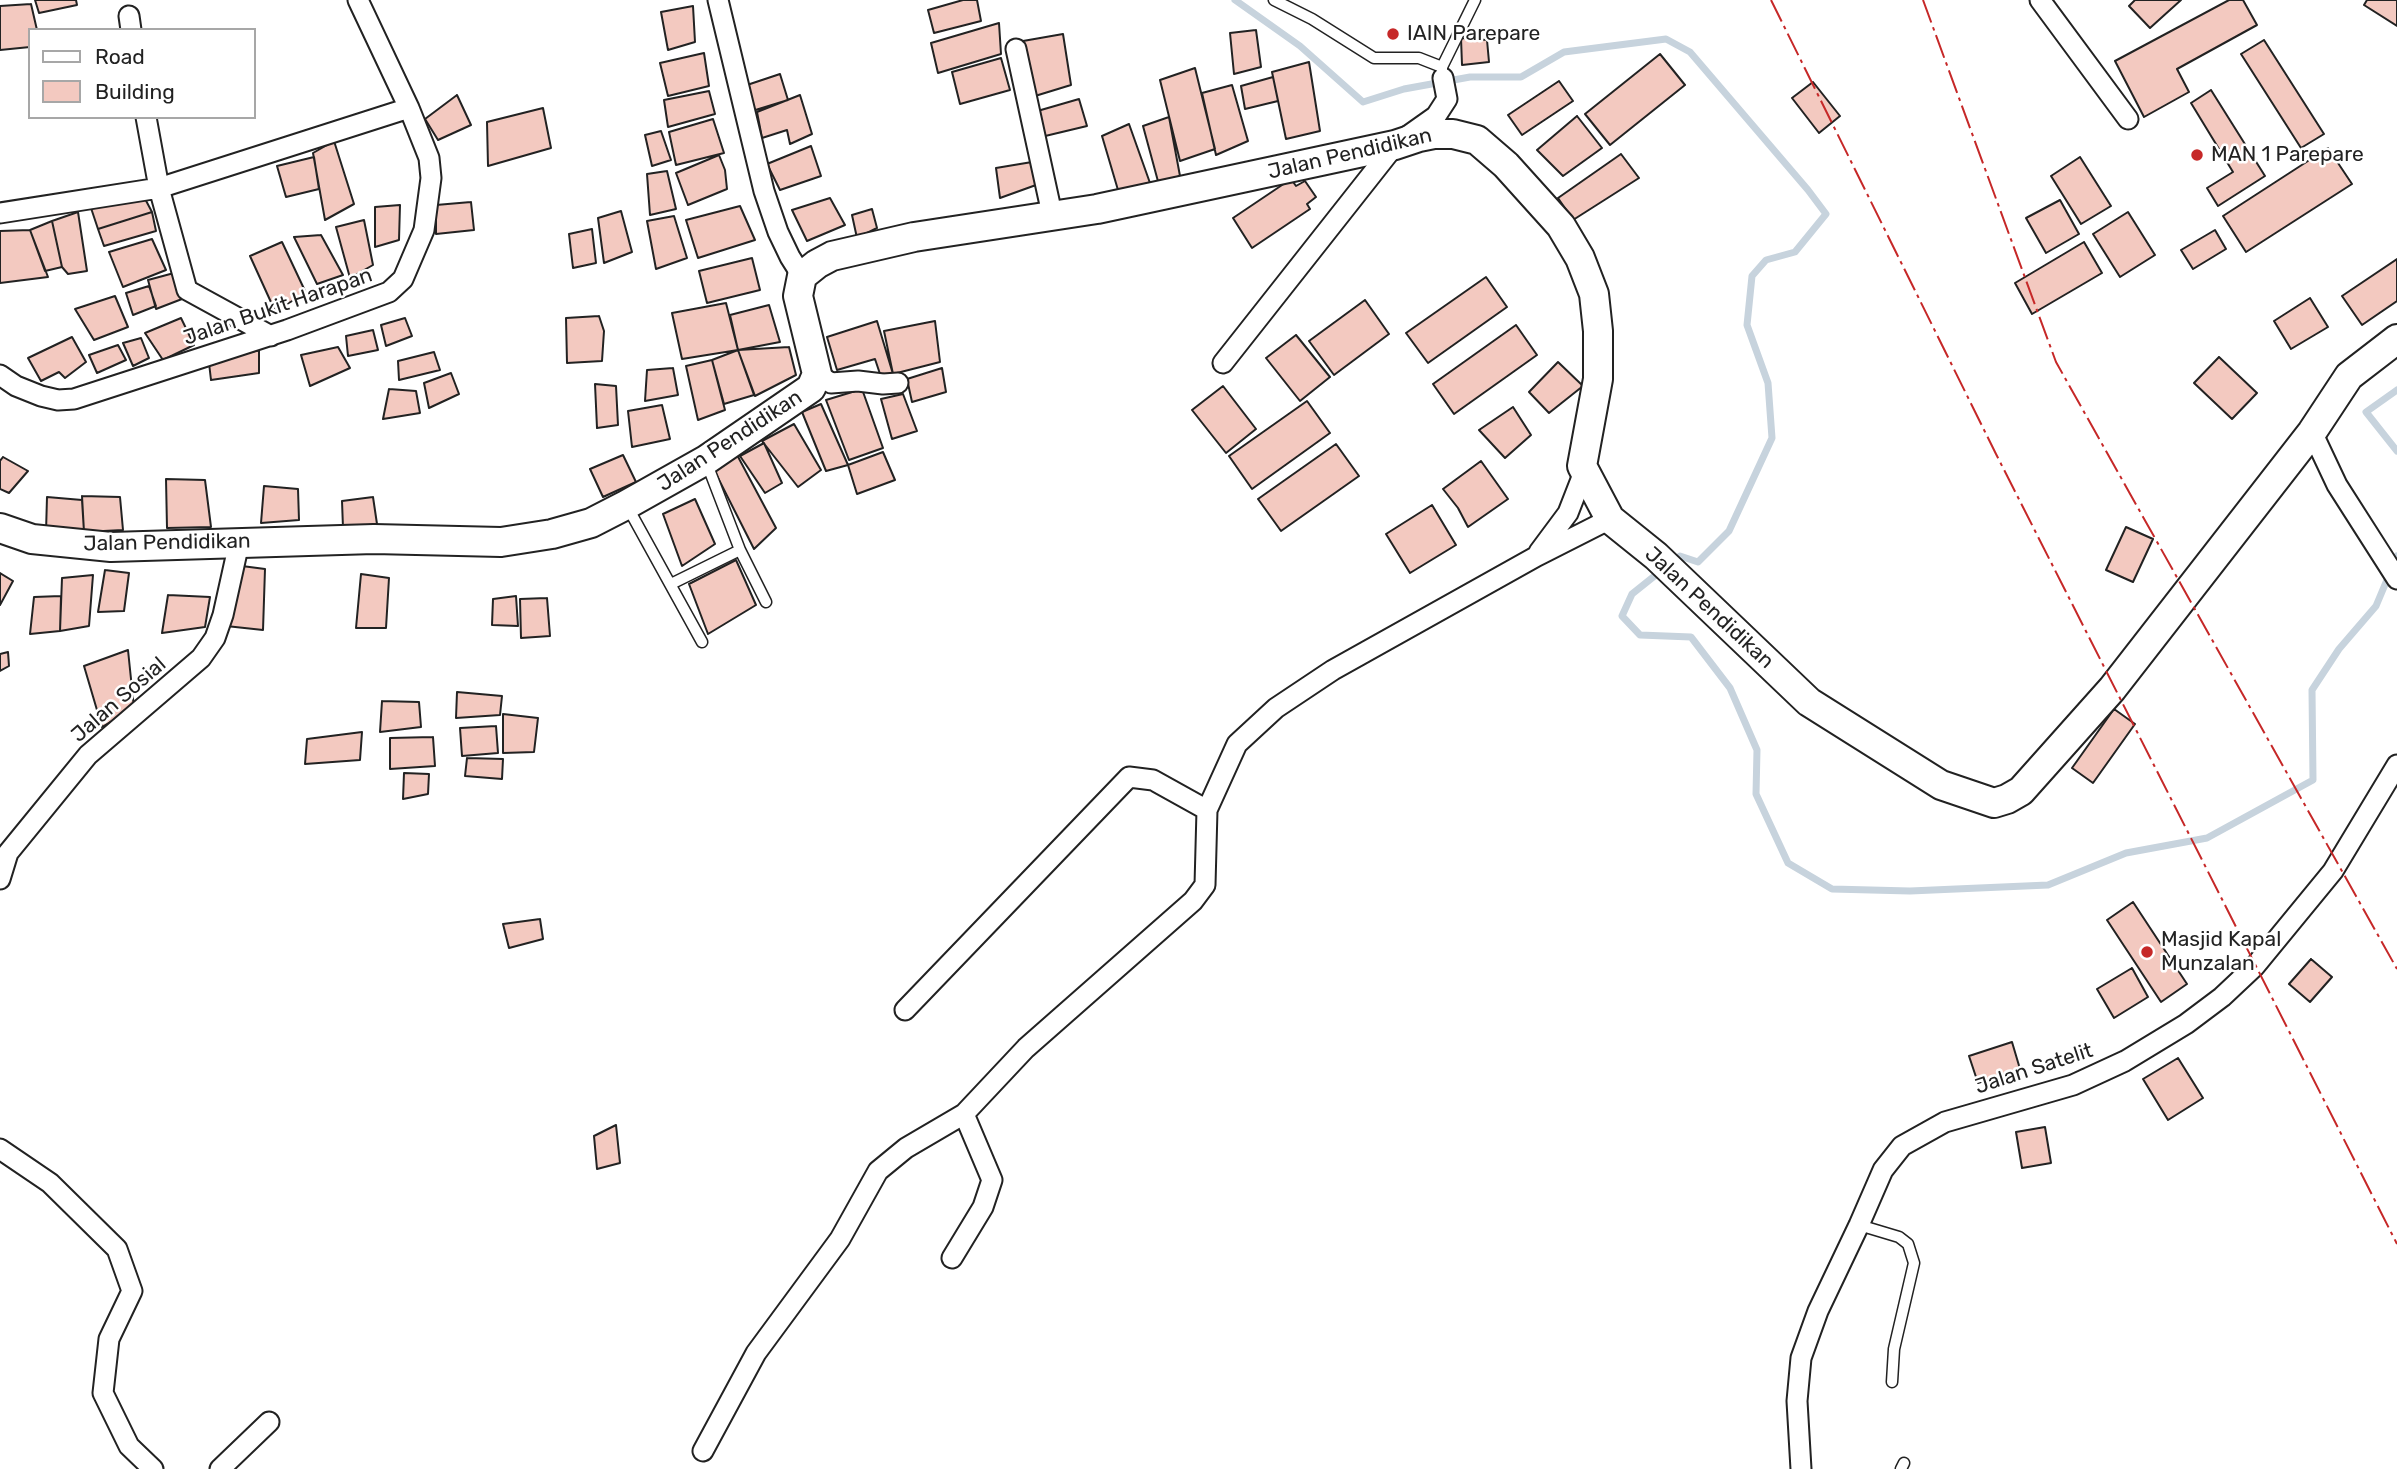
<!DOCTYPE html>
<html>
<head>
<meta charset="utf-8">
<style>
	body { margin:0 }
	#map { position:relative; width:2397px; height:1469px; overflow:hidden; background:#fff; font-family:Rubik,sans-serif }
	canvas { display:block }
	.legend { position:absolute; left:28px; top:28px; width:228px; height:91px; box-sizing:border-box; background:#fff; border:2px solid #a7a7a7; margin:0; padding:9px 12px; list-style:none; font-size:21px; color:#222 }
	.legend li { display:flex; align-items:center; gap:14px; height:35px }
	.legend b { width:35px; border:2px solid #a7a7a7 }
</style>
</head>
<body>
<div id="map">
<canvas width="2397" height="1469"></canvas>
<ul class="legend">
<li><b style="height:9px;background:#fff"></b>Road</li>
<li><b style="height:19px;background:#f3c9c0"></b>Building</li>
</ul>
</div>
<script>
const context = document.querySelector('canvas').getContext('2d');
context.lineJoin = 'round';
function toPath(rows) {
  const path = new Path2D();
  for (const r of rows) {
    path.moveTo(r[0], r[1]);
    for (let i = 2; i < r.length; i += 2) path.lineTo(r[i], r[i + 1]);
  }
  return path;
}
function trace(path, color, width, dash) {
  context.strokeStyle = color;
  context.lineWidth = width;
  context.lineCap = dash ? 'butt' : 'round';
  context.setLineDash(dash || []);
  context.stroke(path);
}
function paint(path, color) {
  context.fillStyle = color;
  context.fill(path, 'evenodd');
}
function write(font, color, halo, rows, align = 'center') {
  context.font = font + ' Rubik,sans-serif';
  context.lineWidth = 5;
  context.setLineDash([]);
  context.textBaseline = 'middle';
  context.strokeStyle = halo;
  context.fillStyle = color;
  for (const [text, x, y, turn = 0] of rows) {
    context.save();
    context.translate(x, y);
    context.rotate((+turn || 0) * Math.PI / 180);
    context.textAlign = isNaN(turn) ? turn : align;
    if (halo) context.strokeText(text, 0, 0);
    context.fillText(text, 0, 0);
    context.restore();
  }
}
trace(toPath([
	[1235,0,1300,46,1363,102,1404,89,1470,77,1521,77,1564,52,1666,39,1690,52,1808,190,1826,214,1795,252,1766,260,1752,276,1747,325,1768,383,1772,438,1729,531,1698,562,1680,556,1671,563],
	[2397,390,2366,412,2397,451],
	[1662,570,1632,594,1622,616,1640,635,1691,637,1730,688,1757,750,1756,794,1788,863,1832,889,1910,891,2048,885,2126,853,2207,838,2313,780,2312,690,2339,649,2376,606,2397,556]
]), '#c7d3dd', 7);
const building = toPath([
	[35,0,76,0,77,5,39,13,35,0],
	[963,0,977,0,981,21,934,33,928,10,963,0],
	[2135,0,2181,0,2150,28,2129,6,2135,0],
	[2229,0,2243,0,2257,25,2177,69,2189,92,2144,117,2115,61,2229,0],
	[2367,0,2397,0,2397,26,2364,5,2367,0],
	[31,4,37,30,30,30,30,47,0,50,0,6,31,4],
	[693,6,695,42,668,50,661,12,693,6],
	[999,23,1001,54,938,73,931,43,999,23],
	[1256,30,1261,67,1234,74,1230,33,1256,30],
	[1063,34,1071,85,1035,96,1023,41,1063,34],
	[1461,38,1487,40,1489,62,1462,65,1461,38],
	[2264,40,2324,134,2301,148,2241,54,2264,40],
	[704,53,709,86,668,96,660,63,704,53],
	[1660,54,1685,85,1610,145,1585,114,1660,54],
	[1001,58,1010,90,960,104,952,72,1001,58],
	[1309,62,1320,131,1286,139,1272,72,1309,62],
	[1195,68,1215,149,1180,161,1160,80,1195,68],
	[780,74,788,100,749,112,747,85,780,74],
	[1273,77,1278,101,1245,109,1241,86,1273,77],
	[1559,81,1573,101,1522,135,1508,115,1559,81],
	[1813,82,1840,116,1819,133,1792,98,1813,82],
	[1232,85,1248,141,1216,155,1202,93,1232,85],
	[2211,90,2265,176,2218,206,2207,188,2233,172,2191,103,2211,90],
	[709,91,715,114,668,127,664,100,709,91],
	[457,95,471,125,438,140,425,119,457,95],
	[800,95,812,134,790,144,787,130,762,138,757,112,800,95],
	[1079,99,1087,126,1041,137,1034,112,1079,99],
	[543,108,551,148,488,166,487,122,543,108],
	[1577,116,1602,148,1563,176,1537,150,1577,116],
	[1169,117,1180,176,1159,185,1143,126,1169,117],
	[713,119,724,153,676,165,669,132,713,119],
	[1129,124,1150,183,1118,190,1102,136,1129,124],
	[661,131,671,160,652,166,645,135,661,131],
	[334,141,354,204,325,220,313,153,334,141],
	[811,146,821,176,780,190,767,164,811,146],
	[2328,148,2352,184,2246,252,2223,216,2328,148],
	[1621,154,1639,178,1573,220,1558,198,1621,154],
	[719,155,725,170,727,189,688,205,676,173,719,155],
	[314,157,319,189,286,197,277,166,314,157],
	[2080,157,2111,206,2081,224,2051,176,2080,157],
	[1032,162,1036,185,1000,198,996,168,1032,162],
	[667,171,676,209,650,215,647,174,667,171],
	[1291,179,1296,186,1305,181,1316,197,1307,204,1310,209,1252,248,1233,218,1291,179],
	[143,195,152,212,98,229,91,208,143,195],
	[830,198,845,225,807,241,792,210,830,198],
	[2060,200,2079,234,2046,253,2026,218,2060,200],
	[471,202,474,230,436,234,436,205,471,202],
	[400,205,399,240,375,247,375,207,400,205],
	[740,206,755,240,698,258,686,220,740,206],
	[872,209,877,228,857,238,852,215,872,209],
	[621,211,632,252,604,263,598,218,621,211],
	[78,212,87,271,68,274,62,267,52,221,78,212],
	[152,212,156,231,104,246,98,229,152,212],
	[2128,212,2155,255,2120,277,2093,234,2128,212],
	[674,216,687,258,656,269,647,221,674,216],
	[364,220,373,265,350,278,336,227,364,220],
	[52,221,62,267,45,271,30,230,52,221],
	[592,229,596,263,573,268,569,234,592,229],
	[30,230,48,277,0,283,0,231,30,230],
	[2215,230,2226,249,2193,269,2181,250,2215,230],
	[321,235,343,275,317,284,294,237,321,235],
	[152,239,166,270,123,287,109,252,152,239],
	[282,242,306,293,275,311,250,256,282,242],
	[2084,242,2102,273,2032,314,2015,283,2084,242],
	[752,258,760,290,707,303,699,271,752,258],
	[2397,259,2397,301,2362,325,2342,296,2397,259],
	[174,273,182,299,156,309,148,280,174,273],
	[1486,277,1507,307,1428,363,1406,333,1486,277],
	[149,286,156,306,133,315,126,293,149,286],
	[115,296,128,327,94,340,75,309,115,296],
	[2310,298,2328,327,2291,349,2274,321,2310,298],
	[1365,300,1389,334,1334,375,1309,341,1365,300],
	[726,303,738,350,682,359,672,313,726,303],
	[769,305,780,342,738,350,730,315,769,305],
	[599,316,604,331,602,361,567,363,566,318,599,316],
	[181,318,194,345,163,360,145,333,181,318],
	[405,318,412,336,386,346,381,325,405,318],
	[877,321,893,374,881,377,875,359,837,370,827,337,877,321],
	[935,321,940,362,893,374,884,331,935,321],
	[1516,325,1537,355,1454,414,1433,384,1516,325],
	[373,330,378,350,348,356,346,336,373,330],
	[1296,335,1330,377,1300,401,1266,358,1296,335],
	[72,337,86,362,65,378,59,372,41,381,28,358,72,337],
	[141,338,149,358,133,366,123,343,141,338],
	[118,345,126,360,97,373,89,355,118,345],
	[338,347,350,368,310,386,301,355,338,347],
	[789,347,796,375,755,396,738,350,789,347],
	[259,350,259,373,211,380,209,363,259,350],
	[738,350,754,395,724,404,712,360,738,350],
	[434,352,440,370,399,380,398,361,434,352],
	[2219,357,2257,393,2232,419,2194,383,2219,357],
	[712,360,725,410,698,420,686,366,712,360],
	[1558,362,1583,386,1549,413,1529,392,1558,362],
	[673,368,678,395,645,401,647,370,673,368],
	[942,368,946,392,912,402,907,379,942,368],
	[451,373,459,394,429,408,424,383,451,373],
	[595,384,616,386,618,425,597,428,595,384],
	[1223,386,1256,429,1226,453,1192,410,1223,386],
	[389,389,416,391,420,413,383,419,389,389],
	[862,389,883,448,849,460,826,400,862,389],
	[903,394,917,431,892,439,881,399,903,394],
	[1307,401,1330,433,1252,489,1229,456,1307,401],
	[821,404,848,465,826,471,802,412,821,404],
	[662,405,670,439,632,447,628,411,662,405],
	[1513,407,1531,435,1505,458,1479,430,1513,407],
	[794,424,821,470,798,487,762,441,794,424],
	[764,443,782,483,765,493,740,456,764,443],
	[1336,444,1359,476,1281,531,1258,499,1336,444],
	[883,452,895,480,857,494,848,465,883,452],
	[736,453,776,528,754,549,713,468,736,453],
	[623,455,636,482,603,497,590,469,623,455],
	[3,457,28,471,9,493,0,489,0,461,3,457],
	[1481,461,1508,499,1468,527,1458,508,1443,489,1481,461],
	[166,479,205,480,211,527,167,528,166,479],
	[264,486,298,489,299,520,261,523,264,486],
	[82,496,120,497,123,530,84,532,82,496],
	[47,497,82,500,84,532,46,532,47,497],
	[373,497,377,524,343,528,342,501,373,497],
	[695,499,715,544,682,566,663,514,695,499],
	[1432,505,1456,545,1410,573,1386,534,1432,505],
	[2126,527,2153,539,2133,582,2106,570,2126,527],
	[736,560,756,605,708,634,689,584,736,560],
	[242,566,265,569,263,630,226,626,242,566],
	[105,570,129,573,124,611,98,612,105,570],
	[0,573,13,581,0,605,0,573],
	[361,574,389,578,386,628,356,628,361,574],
	[93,575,89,626,60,631,62,578,93,575],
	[168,595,210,597,205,627,162,633,168,595],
	[61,596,60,631,30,634,34,597,61,596],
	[516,596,518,626,492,625,493,599,516,596],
	[547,598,550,636,521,638,520,599,547,598],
	[128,650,134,708,102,727,84,666,128,650],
	[8,652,9,666,0,671,0,654,8,652],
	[457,692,502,696,500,715,456,718,457,692],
	[382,701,419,702,421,727,380,732,382,701],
	[2114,709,2135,724,2093,783,2072,768,2114,709],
	[503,714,538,718,534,752,503,753,503,714],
	[496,726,498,753,462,756,460,728,496,726],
	[362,732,360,760,305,764,307,739,362,732],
	[433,737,435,766,390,769,390,738,433,737],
	[467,758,503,759,502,779,465,776,467,758],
	[404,773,429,774,428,794,403,799,404,773],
	[2133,902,2187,984,2161,1002,2107,920,2133,902],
	[540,919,543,939,509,948,503,924,540,919],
	[2311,959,2332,977,2310,1002,2289,984,2311,959],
	[2132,968,2148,997,2114,1018,2097,989,2132,968],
	[2012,1042,2020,1069,1978,1083,1969,1056,2012,1042],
	[2178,1058,2203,1098,2168,1120,2143,1079,2178,1058],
	[616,1125,620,1163,597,1169,594,1136,616,1125],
	[2045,1127,2051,1163,2022,1168,2016,1132,2045,1127]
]);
paint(building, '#f3c9c0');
trace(building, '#222', 2);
const lane = toPath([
	[1274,0,1312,19,1374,58,1419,58,1442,67],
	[1442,72,1442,67,1475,0],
	[707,464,740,550,766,602],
	[627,506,702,642],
	[671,584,740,550],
	[1859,1225,1899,1237,1908,1244,1914,1263,1894,1349,1892,1382],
	[1901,1469,1904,1463]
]);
const street = toPath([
	[718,0,764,191,778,232,790,257,802,276],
	[2040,0,2128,119],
	[129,16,131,30],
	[1016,49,1052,214],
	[146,117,159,188,187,290,271,336],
	[0,213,159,188,409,108],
	[1223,363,1395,145,1436,116,1447,99,1443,78],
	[817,374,831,383,858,381,883,384,898,383],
	[0,375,16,386,41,396,58,400,74,399,287,330,389,292,403,279,424,230,431,178,429,158,409,108,358,0],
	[2312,432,2337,485,2397,579],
	[1539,552,1568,513,1584,472],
	[0,879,8,853,88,755,201,658,215,638,223,615,239,543],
	[905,1010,1129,777,1153,780,1207,810],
	[0,1149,50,1183,117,1249,132,1291,109,1339,103,1393,129,1446,153,1469],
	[952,1258,983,1207,992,1180,964,1114],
	[703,1451,756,1353,840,1239,878,1171,906,1148,964,1114,1026,1048,1193,901,1205,885,1207,810,1237,744,1276,708,1333,670,1537,556,1610,519],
	[220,1469,269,1422],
	[1801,1469,1797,1401,1801,1358,1818,1311,1859,1225,1883,1170,1902,1146,1945,1122,2073,1085,2125,1061,2186,1024,2222,997,2255,966,2333,871,2397,765]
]);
const secondary = toPath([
	[0,528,32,539,111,547,374,539,501,542,552,534,591,523,626,505,706,460,811,388,817,374,798,296,802,276,817,264,832,256,914,237,1097,209,1395,145,1419,137,1434,134,1453,134,1477,140,1506,165,1561,226,1580,258,1594,294,1598,331,1598,379,1582,466,1610,519,1656,556,1809,702,1941,785,1994,803,2007,799,2021,791,2112,689,2312,432,2349,376,2397,339]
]);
trace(lane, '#222', 13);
trace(street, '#222', 23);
trace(secondary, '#222', 32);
trace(lane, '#fff', 10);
trace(street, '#fff', 19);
trace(secondary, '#fff', 28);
trace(toPath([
	[1771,0,1996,454,2397,1244],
	[1923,0,2056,362,2397,969]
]), '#c62828', 2, [24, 5, 3.5, 5]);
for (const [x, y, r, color] of [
	[1393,34,7,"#c62828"],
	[2197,155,7,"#c62828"],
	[2147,952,7,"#c62828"]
]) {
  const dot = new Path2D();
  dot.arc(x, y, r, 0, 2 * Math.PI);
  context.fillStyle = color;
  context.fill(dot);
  trace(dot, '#fff', 2.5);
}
write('21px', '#222', '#fff', [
	["IAIN Parepare",1407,34],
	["MAN 1 Parepare",2211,155],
	["Masjid Kapal",2161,940],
	["Munzalan",2161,964]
], 'left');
write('21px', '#222', '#fff', [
	["Jalan Pendidikan",1350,154,-13],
	["Jalan Bukit Harapan",278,307,-19],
	["Jalan Pendidikan",730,441,-33],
	["Jalan Pendidikan",167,543,-1],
	["Jalan Pendidikan",1709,608,43],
	["Jalan Sosial",119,700,-41],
	["Jalan Satelit",2034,1069,-18]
]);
</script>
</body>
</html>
